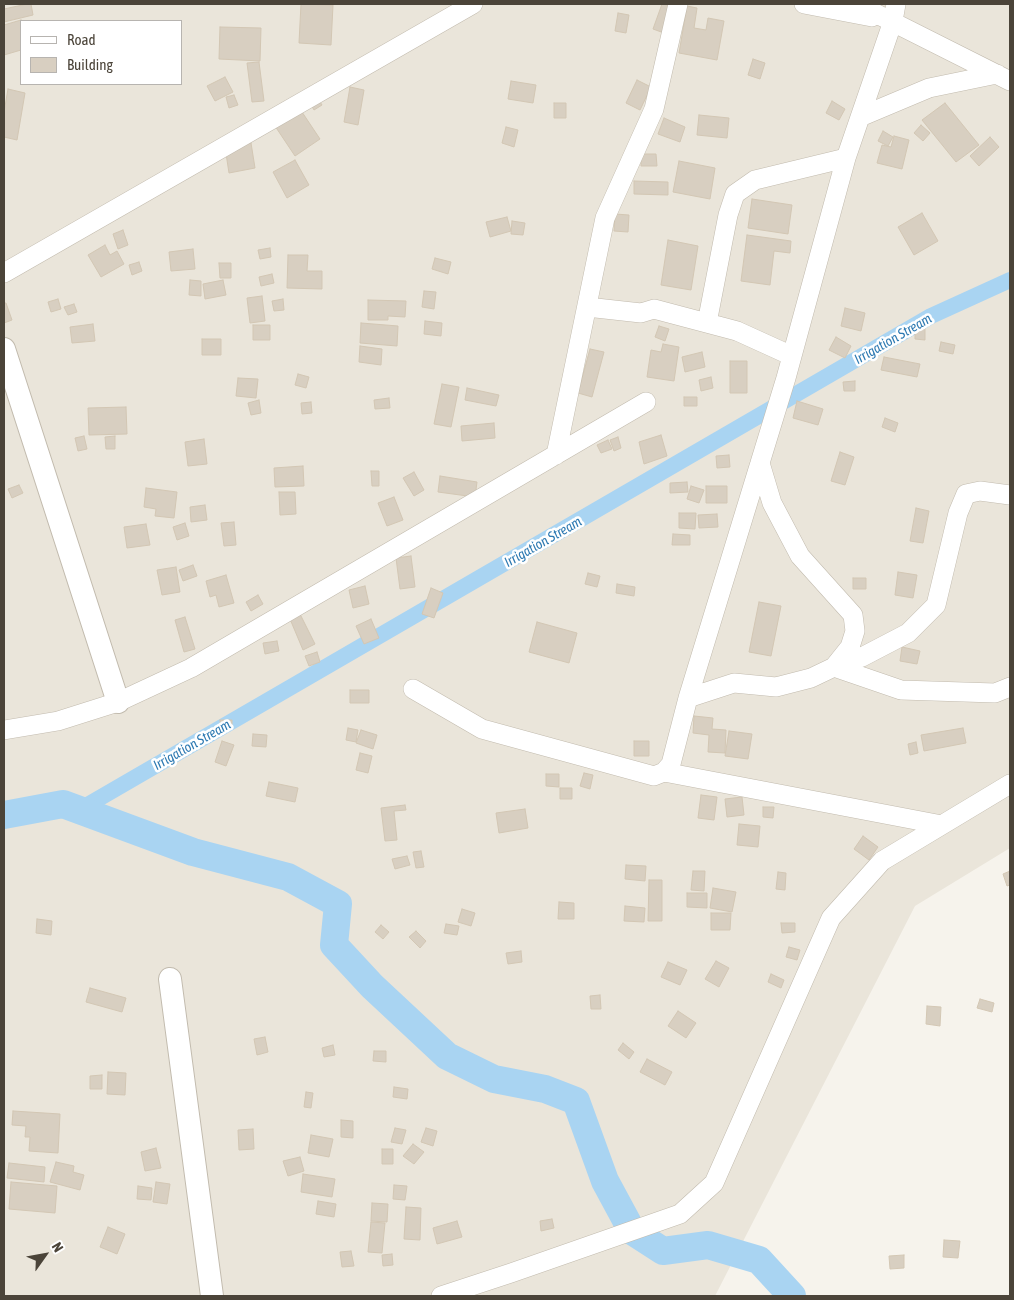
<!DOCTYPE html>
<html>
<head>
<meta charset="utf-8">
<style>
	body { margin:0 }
	#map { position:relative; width:1014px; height:1300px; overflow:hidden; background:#f6f3ec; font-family:"Asap Condensed",sans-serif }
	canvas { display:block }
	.frame { position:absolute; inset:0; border:5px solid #4b4439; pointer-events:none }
	.legend { position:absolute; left:20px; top:20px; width:162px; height:65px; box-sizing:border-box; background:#fff; border:1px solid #b7b4b0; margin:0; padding:6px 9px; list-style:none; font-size:15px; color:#4b4439 }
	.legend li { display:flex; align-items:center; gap:10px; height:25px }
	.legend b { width:25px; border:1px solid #b7b4b0 }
	.north { position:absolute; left:20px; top:1230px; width:50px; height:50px; -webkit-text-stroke:4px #fff; paint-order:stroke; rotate:58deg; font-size:14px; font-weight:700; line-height:20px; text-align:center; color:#4b4439 }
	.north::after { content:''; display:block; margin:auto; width:18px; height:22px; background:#4b4439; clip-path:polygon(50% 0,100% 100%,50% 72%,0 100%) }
</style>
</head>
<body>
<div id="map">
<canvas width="1014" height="1300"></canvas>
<div class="frame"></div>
<ul class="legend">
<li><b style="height:6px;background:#fff"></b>Road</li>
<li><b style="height:14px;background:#d8cfc1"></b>Building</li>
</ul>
<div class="north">N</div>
</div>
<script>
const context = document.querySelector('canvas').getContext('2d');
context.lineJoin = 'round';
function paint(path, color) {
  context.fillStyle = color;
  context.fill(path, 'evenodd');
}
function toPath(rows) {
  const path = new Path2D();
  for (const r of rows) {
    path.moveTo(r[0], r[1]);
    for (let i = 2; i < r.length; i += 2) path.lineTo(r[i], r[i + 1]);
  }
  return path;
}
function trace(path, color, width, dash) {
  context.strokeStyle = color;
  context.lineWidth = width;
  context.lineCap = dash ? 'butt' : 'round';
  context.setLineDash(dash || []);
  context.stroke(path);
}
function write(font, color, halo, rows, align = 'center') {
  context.font = font + ' "Asap Condensed",sans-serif';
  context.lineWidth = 5;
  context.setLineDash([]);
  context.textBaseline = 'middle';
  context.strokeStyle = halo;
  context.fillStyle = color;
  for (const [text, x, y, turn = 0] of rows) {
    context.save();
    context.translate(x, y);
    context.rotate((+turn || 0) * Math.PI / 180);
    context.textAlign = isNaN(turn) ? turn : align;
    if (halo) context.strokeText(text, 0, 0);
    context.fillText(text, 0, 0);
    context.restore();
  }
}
paint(toPath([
	[4,4,1010,4,1010,848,915,906,715,1296,4,1296],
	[21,21,181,21,181,84,21,84]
]), '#eae5da');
trace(toPath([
	[79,810,931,316,1010,280]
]), '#a9d4f2', 16);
trace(toPath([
	[4,815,63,804,193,852,288,877,338,904,334,945,372,986,447,1056,494,1079,545,1089,576,1101,605,1181,632,1231,663,1251,708,1245,759,1260,792,1296]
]), '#a9d4f2', 28);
const building = toPath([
	[27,4,31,4,33,15,4,22,4,9,27,4],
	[301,4,333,5,331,45,299,43,301,4],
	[662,4,674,6,664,33,653,29,662,4],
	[687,6,697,8,694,28,706,30,708,18,724,21,717,60,679,53,687,6],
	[618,13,629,15,626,33,615,31,618,13],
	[21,20,21,50,4,55,4,25,21,20],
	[220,27,261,28,260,61,219,59,220,27],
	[753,59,765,63,760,79,748,75,753,59],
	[259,62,264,101,252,102,247,63,259,62],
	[225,77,233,92,215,101,207,86,225,77],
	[637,80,651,87,640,110,626,103,637,80],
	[511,81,536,85,533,103,508,99,511,81],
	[350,87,364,90,358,125,344,122,350,87],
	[8,89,25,93,17,140,4,137,4,112,8,89],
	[234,95,238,105,229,108,226,97,234,95],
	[317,97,322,105,314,110,309,101,317,97],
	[832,101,845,109,839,120,826,113,832,101],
	[554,103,566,103,566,118,554,118,554,103],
	[945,103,979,145,956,162,922,120,945,103],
	[300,109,320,139,295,156,275,126,300,109],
	[699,115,729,118,727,138,697,135,699,115],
	[664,118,685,127,680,142,658,134,664,118],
	[921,125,930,133,923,141,914,133,921,125],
	[506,127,518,130,514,147,502,143,506,127],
	[883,131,893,137,888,146,878,141,883,131],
	[894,136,909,140,902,169,877,163,882,145,891,147,894,136],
	[990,137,999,147,979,166,970,156,990,137],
	[251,143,255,168,229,173,225,147,251,143],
	[641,154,656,154,657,166,641,166,641,154],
	[295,160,309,185,287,198,273,172,295,160],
	[679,161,715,168,710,199,673,192,679,161],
	[634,181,668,182,668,195,634,194,634,181],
	[752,199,792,205,788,234,748,228,752,199],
	[922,213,938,241,914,255,898,227,922,213],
	[615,214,629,215,628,232,614,231,615,214],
	[507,217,511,231,490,237,486,222,507,217],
	[512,221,525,223,523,235,511,234,512,221],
	[123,230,128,245,118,249,113,234,123,230],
	[747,235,791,241,790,253,774,251,770,285,741,281,747,235],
	[668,240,698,246,691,290,661,285,668,240],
	[105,245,110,255,117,251,124,264,101,277,88,255,105,245],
	[270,248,271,257,260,259,258,250,270,248],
	[193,249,195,269,171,271,169,252,193,249],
	[288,255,308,255,307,271,322,271,322,289,287,288,288,255],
	[435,258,451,262,448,274,432,269,435,258],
	[139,262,142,271,132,275,129,265,139,262],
	[219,263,231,263,231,278,220,278,219,263],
	[272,274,274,283,261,286,259,277,272,274],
	[190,280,201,281,201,296,189,295,190,280],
	[223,280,226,295,205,299,203,284,223,280],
	[424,291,436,292,434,309,422,307,424,291],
	[262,296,265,321,250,323,247,298,262,296],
	[58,299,61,309,51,312,48,302,58,299],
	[283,299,284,310,274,311,272,301,283,299],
	[368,300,406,301,405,317,388,316,388,320,368,320,368,300],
	[4,303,6,303,12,320,4,323,4,303],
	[74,304,77,312,68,315,64,307,74,304],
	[845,308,865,313,861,331,841,326,845,308],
	[425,321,442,323,441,336,424,334,425,321],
	[361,323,398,326,397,346,360,343,361,323],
	[93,324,95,341,72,343,70,327,93,324],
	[253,325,270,325,270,340,253,340,253,325],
	[659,326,669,329,665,341,655,337,659,326],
	[915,328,925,328,925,340,915,339,915,328],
	[836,337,851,346,845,358,829,350,836,337],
	[202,339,221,339,221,355,202,355,202,339],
	[941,342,955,345,953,354,939,351,941,342],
	[663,344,679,347,674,381,647,377,651,350,661,352,663,344],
	[360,346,382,349,381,365,359,362,360,346],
	[590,349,604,352,592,397,578,393,590,349],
	[702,352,705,367,685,372,682,357,702,352],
	[884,357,920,364,917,377,881,370,884,357],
	[730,361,747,361,747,393,730,393,730,361],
	[298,374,309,377,306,388,295,385,298,374],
	[711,377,713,388,701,391,699,380,711,377],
	[238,378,258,379,256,398,236,396,238,378],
	[855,381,855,391,844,391,843,382,855,381],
	[442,384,459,387,451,427,434,424,442,384],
	[467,388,499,395,496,406,465,400,467,388],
	[684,397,697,397,697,406,684,406,684,397],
	[389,398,390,408,375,409,374,400,389,398],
	[259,400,261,413,251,415,248,403,259,400],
	[797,401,823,409,818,425,793,418,797,401],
	[311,402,312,413,302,414,301,403,311,402],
	[126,407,127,434,89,435,88,408,126,407],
	[885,418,898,423,895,432,882,427,885,418],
	[494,423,495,438,462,441,461,426,494,423],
	[661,435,667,456,644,464,639,442,661,435],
	[84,436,87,449,78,451,75,438,84,436],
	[115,436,115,449,106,449,105,437,115,436],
	[618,437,621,448,614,451,610,440,618,437],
	[204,439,207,464,188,466,185,442,204,439],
	[608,440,612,449,601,453,597,445,608,440],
	[840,452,854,457,845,485,831,481,840,452],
	[729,455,730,467,717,468,716,456,729,455],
	[303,466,304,486,275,487,274,468,303,466],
	[371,471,379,471,379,486,372,486,371,471],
	[414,472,424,490,414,496,403,478,414,472],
	[440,476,477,482,475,497,438,492,440,476],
	[687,482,688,492,670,493,670,483,687,482],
	[19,485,23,493,12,498,8,489,19,485],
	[691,486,704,490,699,503,687,499,691,486],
	[706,486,727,486,727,503,706,503,706,486],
	[146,488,177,492,174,518,155,516,156,509,144,507,146,488],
	[279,492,295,492,296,514,280,515,279,492],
	[394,497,403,520,387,526,378,503,394,497],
	[205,505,207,520,191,522,190,507,205,505],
	[916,508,929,511,923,543,910,541,916,508],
	[679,513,696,513,695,529,679,528,679,513],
	[717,514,718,527,699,528,698,515,717,514],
	[234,522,236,545,224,546,221,523,234,522],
	[185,523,189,536,177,540,173,527,185,523],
	[146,524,150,545,127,548,124,527,146,524],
	[673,534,690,535,690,545,672,545,673,534],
	[411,556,415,587,400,589,396,558,411,556],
	[193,565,197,576,183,581,179,570,193,565],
	[176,567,180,592,162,595,157,570,176,567],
	[898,572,917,575,913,598,895,595,898,572],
	[588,573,600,576,597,587,585,584,588,573],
	[226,575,234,603,219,607,216,595,210,597,206,581,226,575],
	[853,578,866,578,866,589,853,589,853,578],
	[617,584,635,587,634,596,616,593,617,584],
	[365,586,369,604,353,608,349,590,365,586],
	[431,588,443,593,434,618,422,614,431,588],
	[258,595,263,604,251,611,246,602,258,595],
	[759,602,781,606,771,656,749,652,759,602],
	[300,614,315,644,303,650,290,619,300,614],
	[185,617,195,649,184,652,175,620,185,617],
	[371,619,379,638,364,644,356,626,371,619],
	[537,622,577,633,569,663,529,652,537,622],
	[277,641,279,651,265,654,263,643,277,641],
	[902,647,920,651,917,664,900,661,902,647],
	[317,652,320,662,309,666,305,656,317,652],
	[350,690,369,690,369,703,350,703,350,690],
	[694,716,713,718,712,729,726,730,725,753,708,752,709,735,693,733,694,716],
	[220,720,232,720,232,729,221,729,220,720],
	[348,728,358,730,356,742,346,740,348,728],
	[963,728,966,743,924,751,921,735,963,728],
	[361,730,377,735,373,749,356,743,361,730],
	[729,731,752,734,748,759,725,756,729,731],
	[253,734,267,735,266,747,252,746,253,734],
	[222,741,234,745,226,766,215,762,222,741],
	[634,741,649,741,649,756,634,756,634,741],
	[916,742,918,753,910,755,908,744,916,742],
	[360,753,372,756,368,773,356,770,360,753],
	[584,773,593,775,590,789,580,786,584,773],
	[546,774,559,774,559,787,546,786,546,774],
	[269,782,298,788,295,802,266,796,269,782],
	[560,788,572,788,572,799,560,799,560,788],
	[701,795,717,797,714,820,698,818,701,795],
	[742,797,744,815,727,817,725,799,742,797],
	[405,805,406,810,394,811,397,840,385,841,381,808,405,805],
	[763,807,774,807,773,818,763,817,763,807],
	[525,809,528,828,499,833,496,813,525,809],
	[739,824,760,826,758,847,737,845,739,824],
	[863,836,878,847,869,860,854,849,863,836],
	[421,851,424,867,416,868,413,852,421,851],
	[407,856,410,865,395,869,392,859,407,856],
	[626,865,646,866,645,881,625,879,626,865],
	[693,871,705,871,704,891,691,890,693,871],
	[1010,871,1010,885,1007,886,1003,874,1010,871],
	[778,872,786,873,785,890,776,889,778,872],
	[649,880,662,880,662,921,648,921,649,880],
	[713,888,736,892,732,912,710,908,713,888],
	[687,893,707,893,707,908,687,907,687,893],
	[559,902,574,903,574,919,558,919,559,902],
	[625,906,645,908,644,922,624,921,625,906],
	[462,909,475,913,471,926,458,922,462,909],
	[711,913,731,913,730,930,711,930,711,913],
	[37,919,52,921,51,935,36,933,37,919],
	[781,923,795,923,795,932,782,933,781,923],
	[446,924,459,926,457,935,444,933,446,924],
	[381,925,389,932,383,939,375,932,381,925],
	[416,931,426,941,420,948,409,937,416,931],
	[789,947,800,950,797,960,786,957,789,947],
	[521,951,522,962,508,964,506,953,521,951],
	[716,961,729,968,719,987,705,979,716,961],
	[668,962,687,970,680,985,661,977,668,962],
	[771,974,784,980,781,988,768,982,771,974],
	[90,988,126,998,122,1012,86,1002,90,988],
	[600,995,601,1009,591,1009,590,996,600,995],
	[980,999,994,1003,992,1012,977,1008,980,999],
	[927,1006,941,1007,940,1026,926,1024,927,1006],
	[678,1011,696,1023,686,1038,668,1026,678,1011],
	[265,1037,268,1052,257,1055,254,1039,265,1037],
	[623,1043,634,1052,629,1059,618,1050,623,1043],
	[333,1045,335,1055,324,1057,322,1048,333,1045],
	[374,1051,386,1051,386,1062,373,1061,374,1051],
	[647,1059,672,1072,665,1085,640,1072,647,1059],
	[108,1072,126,1073,125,1095,107,1094,108,1072],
	[102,1075,102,1089,90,1089,90,1076,102,1075],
	[394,1087,408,1089,407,1099,393,1097,394,1087],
	[306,1092,313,1093,311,1108,304,1107,306,1092],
	[13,1111,60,1114,58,1153,29,1151,30,1137,25,1137,26,1126,12,1125,13,1111],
	[341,1120,353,1121,353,1138,341,1137,341,1120],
	[395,1128,406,1130,402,1144,391,1142,395,1128],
	[426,1128,437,1131,433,1146,421,1142,426,1128],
	[253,1129,254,1149,239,1150,238,1130,253,1129],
	[311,1135,333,1139,329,1157,308,1153,311,1135],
	[413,1144,424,1152,414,1164,403,1156,413,1144],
	[156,1148,161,1168,145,1171,141,1152,156,1148],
	[382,1149,393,1149,393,1164,382,1164,382,1149],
	[300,1157,304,1171,288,1176,283,1161,300,1157],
	[56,1162,74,1166,73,1172,84,1175,80,1190,50,1182,56,1162],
	[9,1163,45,1167,44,1182,7,1178,9,1163],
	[303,1174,335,1179,332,1197,301,1192,303,1174],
	[11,1182,57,1186,55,1213,9,1209,11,1182],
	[156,1182,170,1184,167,1204,153,1202,156,1182],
	[394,1185,407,1186,405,1200,393,1199,394,1185],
	[138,1186,152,1188,151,1200,137,1199,138,1186],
	[318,1201,336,1204,334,1217,316,1214,318,1201],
	[372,1203,388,1204,387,1222,371,1221,372,1203],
	[406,1207,421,1208,420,1240,404,1239,406,1207],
	[552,1219,554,1228,541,1231,540,1221,552,1219],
	[457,1221,462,1237,437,1244,433,1228,457,1221],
	[371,1222,385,1223,382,1253,368,1252,371,1222],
	[108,1227,125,1234,117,1254,100,1247,108,1227],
	[944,1240,960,1241,958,1258,943,1257,944,1240],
	[351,1251,354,1266,342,1267,340,1252,351,1251],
	[392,1254,393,1265,383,1266,382,1255,392,1254],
	[904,1255,904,1268,890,1269,889,1256,904,1255]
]);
paint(building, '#d8cfc1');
trace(building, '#d3c7b4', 1);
const minor = toPath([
	[804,4,872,17],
	[857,4,1010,81],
	[860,117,929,88,997,74],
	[4,273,473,4],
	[587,307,641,313,654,309,737,331,792,356],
	[707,323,728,215,735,194,755,180,846,158],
	[556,455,605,218,654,109,678,4],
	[1010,495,980,491,966,494,958,513,936,605,908,633,862,657,834,667,901,690,995,693,1010,687],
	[413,689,482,729,654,776,664,772,671,764,688,698,786,378,846,158,893,21,896,4],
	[688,698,734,683,776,687,811,678,834,667,850,647,855,631,853,615,800,556,772,503,760,463],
	[4,730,58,721,118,702,191,668,646,402],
	[664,772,942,825],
	[441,1296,511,1273,680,1214,714,1183,831,918,882,861,1010,784]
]);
const tertiary = toPath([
	[4,349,118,702],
	[170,979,212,1296]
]);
trace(minor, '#c2bbae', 20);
trace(tertiary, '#c2bbae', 24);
trace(minor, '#fff', 19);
trace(tertiary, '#fff', 22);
write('italic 14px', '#2e7ab2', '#fff', [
	["Irrigation Stream",893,339,-30],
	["Irrigation Stream",543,542,-30],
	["Irrigation Stream",192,745,-30]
]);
</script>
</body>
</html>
